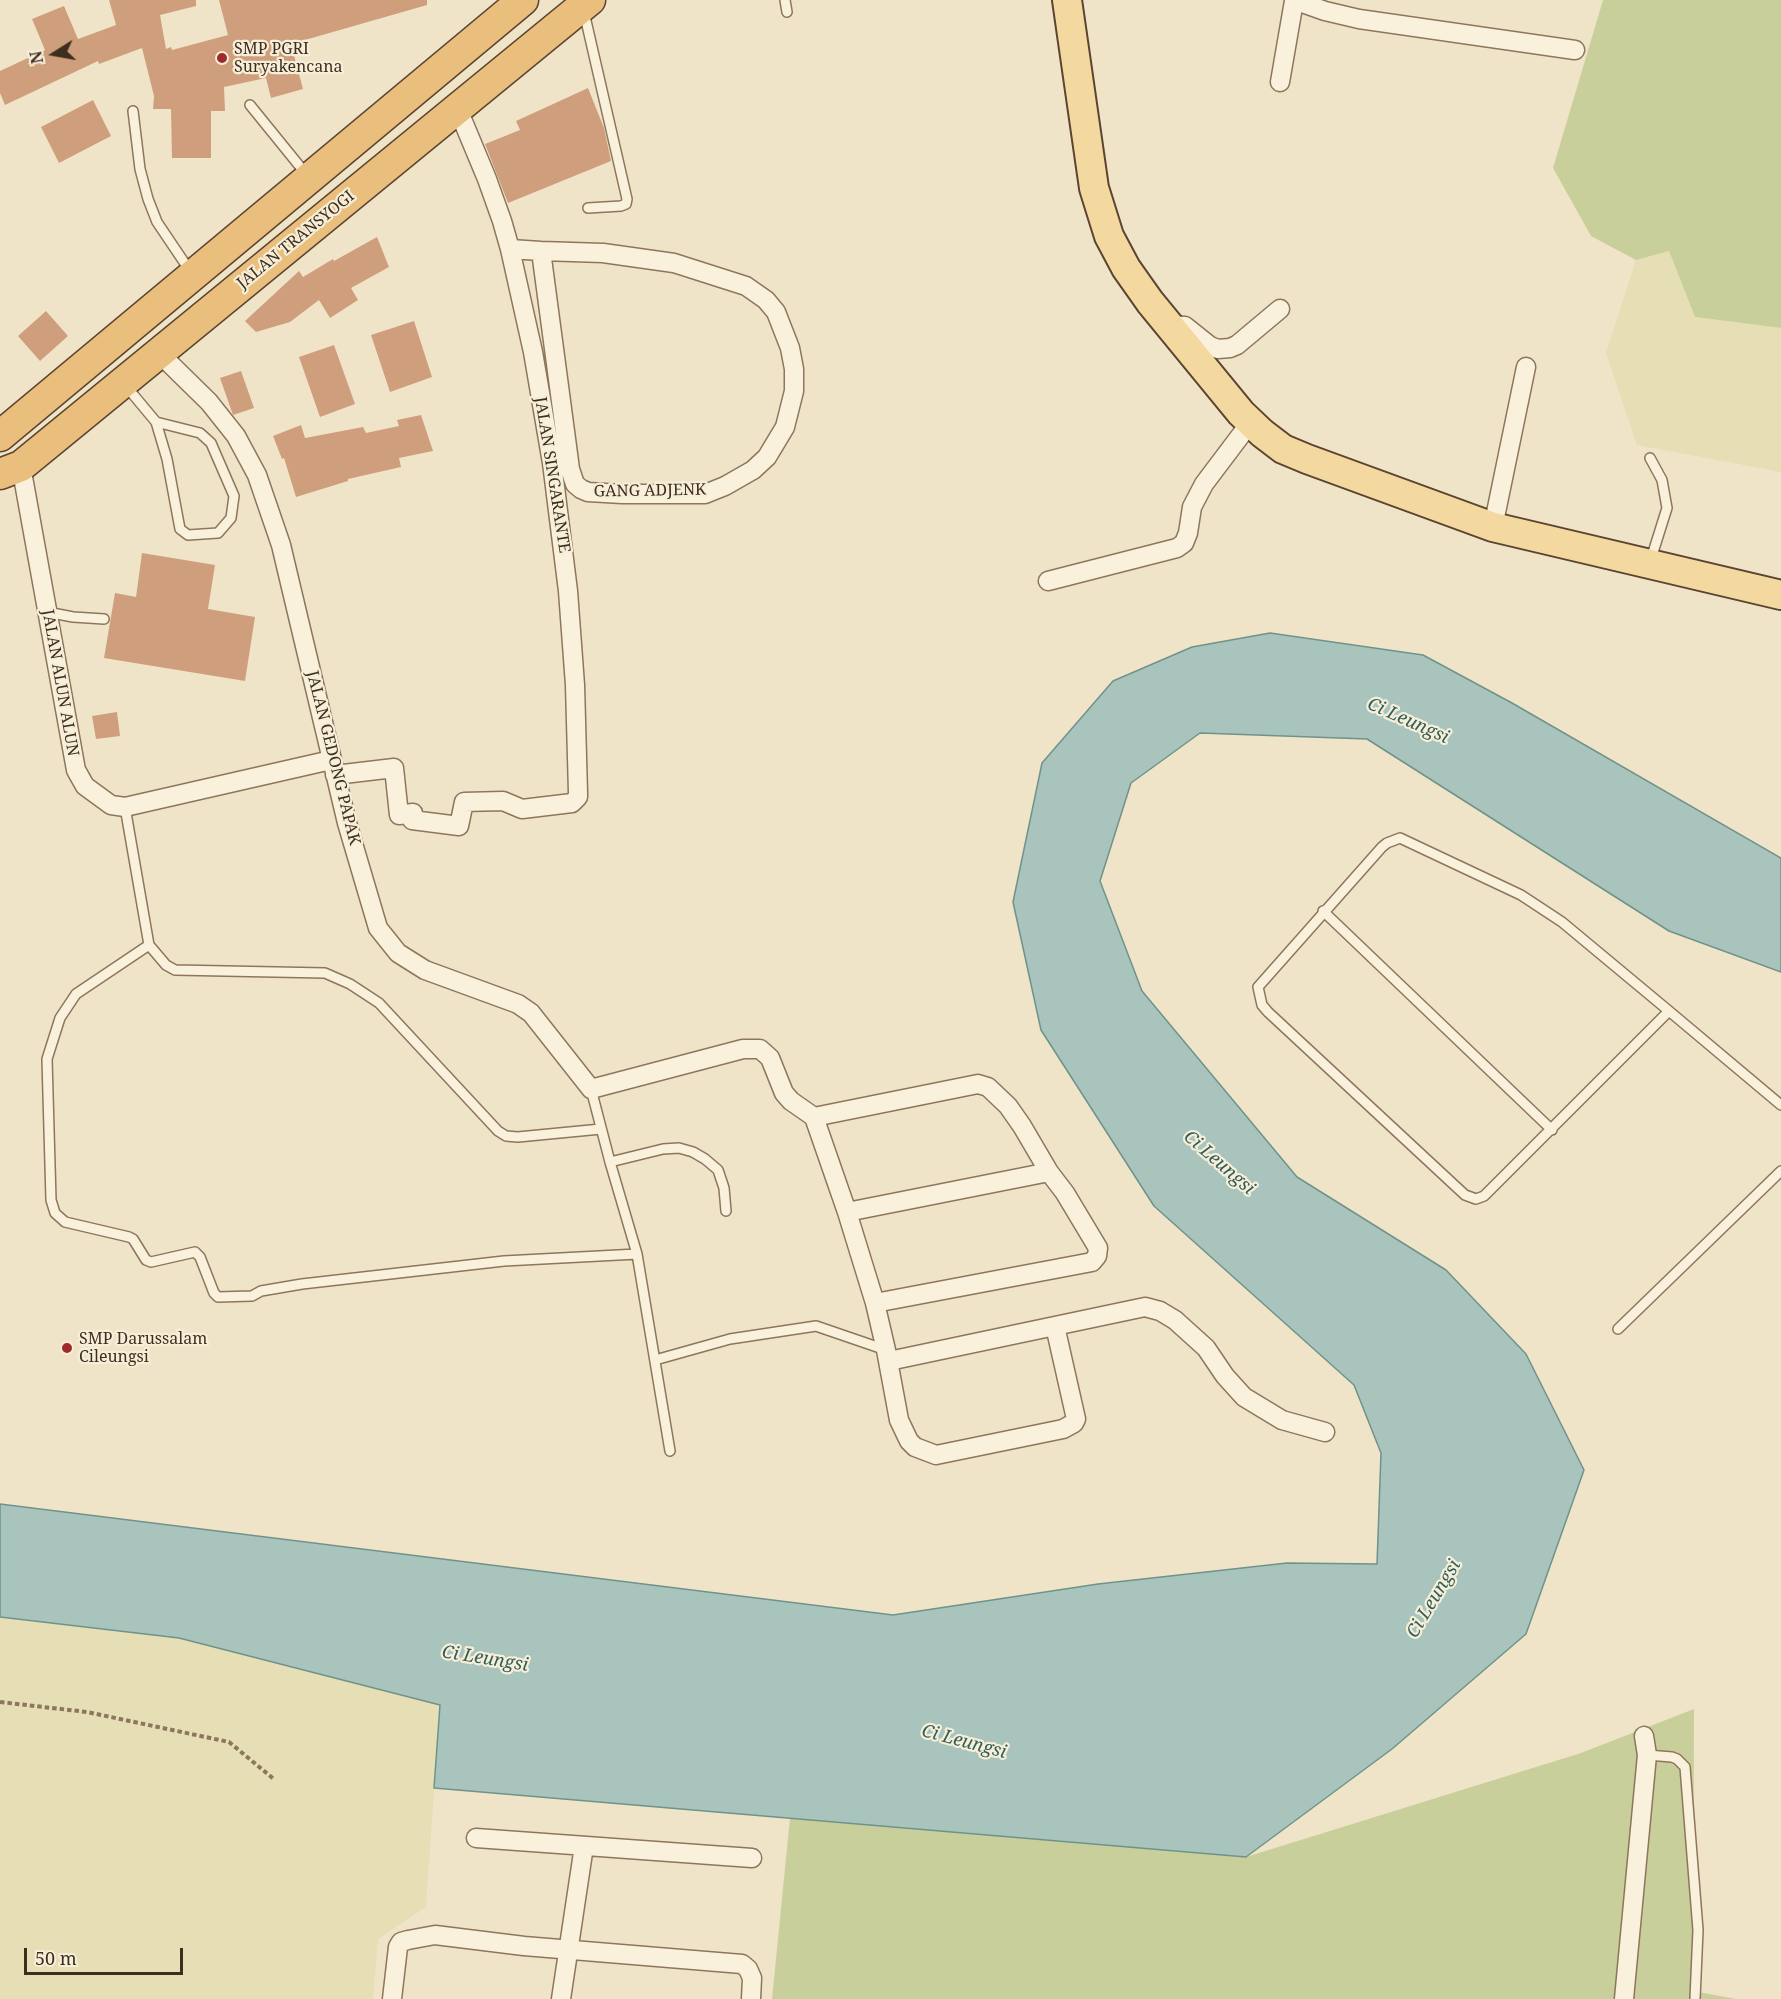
<!DOCTYPE html>
<html>
<head>
<meta charset="utf-8">
<style>
	body { margin:0 }
	#map { position:relative; width:1781px; height:1999px; overflow:hidden; background:#f0e4c8; font-family:"Noto Serif",serif }
	canvas { display:block }
	.north { position:absolute; left:24px; top:24px; width:60px; height:60px; -webkit-text-stroke:4px #f7eed8; paint-order:stroke; rotate:259deg; font-size:16px; font-weight:700; line-height:24px; text-align:center; color:#3d2e20 }
	.north::after { content:''; display:block; margin:auto; width:21px; height:27px; background:#3d2e20; clip-path:polygon(50% 0,100% 100%,50% 72%,0 100%) }
	.scale { position:absolute; left:24px; top:1948px; width:159px; height:27px; box-sizing:border-box; border:3px solid #3d2e20; border-top:0; padding-left:8px; font-size:18px; line-height:21px; white-space:nowrap; color:#3d2e20; -webkit-text-stroke:4px #f7eed8; paint-order:stroke }
</style>
</head>
<body>
<div id="map">
<canvas width="1781" height="1999"></canvas>
<div class="north">N</div>
<div class="scale">50 m</div>
</div>
<script>
const context = document.querySelector('canvas').getContext('2d');
context.lineJoin = 'round';
function paint(path, color) {
  context.fillStyle = color;
  context.fill(path, 'evenodd');
}
function toPath(rows) {
  const path = new Path2D();
  for (const r of rows) {
    path.moveTo(r[0], r[1]);
    for (let i = 2; i < r.length; i += 2) path.lineTo(r[i], r[i + 1]);
  }
  return path;
}
function trace(path, color, width, dash) {
  context.strokeStyle = color;
  context.lineWidth = width;
  context.lineCap = dash ? 'butt' : 'round';
  context.setLineDash(dash || []);
  context.stroke(path);
}
function write(font, color, halo, rows, align = 'center') {
  context.font = font + ' "Noto Serif",serif';
  context.lineWidth = 4.5;
  context.setLineDash([]);
  context.textBaseline = 'middle';
  context.strokeStyle = halo;
  context.fillStyle = color;
  for (const [text, x, y, turn = 0] of rows) {
    context.save();
    context.translate(x, y);
    context.rotate((+turn || 0) * Math.PI / 180);
    context.textAlign = isNaN(turn) ? turn : align;
    if (halo) context.strokeText(text, 0, 0);
    context.fillText(text, 0, 0);
    context.restore();
  }
}
paint(toPath([
	[1669,251,1695,317,1781,328,1781,472,1637,445,1606,353,1636,260],
	[0,1617,179,1638,440,1705,426,1907,378,1939,373,1999,0,1999]
]), '#e6deb5');
paint(toPath([
	[1603,0,1781,0,1781,328,1695,317,1669,251,1636,260,1591,236,1553,168],
	[1694,1709,1693,1991,1736,1999,772,1999,790,1818,1246,1857,1581,1753]
]), '#c9cf9b');
const water = toPath([
	[1270,633,1423,655,1512,703,1781,858,1781,972,1669,931,1367,739,1200,733,1131,783,1100,881,1142,991,1297,1177,1446,1270,1526,1354,1584,1470,1526,1634,1392,1749,1246,1857,434,1788,440,1705,179,1638,0,1617,0,1504,893,1615,1098,1584,1287,1563,1377,1564,1381,1453,1354,1385,1154,1206,1041,1030,1013,902,1042,763,1113,681,1192,647,1270,633]
]);
paint(water, '#a9c4bc');
trace(water, '#6f938a', 1.5);
paint(toPath([
	[109,0,196,0,196,6,160,15,166,49,171,47,172,50,228,35,219,0,427,0,427,5,291,44,303,89,271,98,266,78,224,87,225,111,211,111,211,158,172,158,171,109,153,109,154,96,142,48,99,64,98,61,5,105,0,93,0,71,45,50,32,19,64,6,78,39,116,25],
	[588,88,604,128,611,161,508,203,485,144,520,130,516,121],
	[93,100,111,136,59,163,41,127],
	[377,237,389,267,351,288,358,300,330,318,319,300,290,322,256,332,245,321,299,271,303,277,333,259,334,261],
	[46,311,68,336,40,361,18,336],
	[414,321,432,377,390,392,371,335],
	[334,345,355,404,320,417,299,357],
	[241,371,254,408,233,415,220,378],
	[421,415,433,451,399,458,401,467,348,479,348,481,296,497,284,458,282,459,273,436,301,425,305,438,363,427,366,433,399,426,397,420],
	[142,553,215,565,208,609,255,617,245,681,104,658,115,593,136,597],
	[117,712,120,736,96,739,92,716]
]), '#cf9f7d');
const service = toPath([
	[785,0,787,12],
	[584,12,627,199,626,204,621,206,588,208],
	[250,105,306,174],
	[133,111,140,169,148,199,157,222,190,271],
	[126,386,156,422,167,459,180,529,188,535,218,533,231,518,234,496,211,443,200,433,156,422],
	[1650,458,1662,480,1667,508,1650,562],
	[47,612,73,617,104,619],
	[125,807,149,945,166,965,175,970,325,973,350,984,379,1003,498,1131,506,1136,518,1137,601,1129],
	[1323,911,1552,1130],
	[149,945,76,994,60,1018,47,1059,51,1200,55,1213,65,1222,129,1237,133,1239,146,1260,151,1262,195,1252,200,1257,214,1293,218,1297,252,1296,261,1291,302,1284,504,1261,637,1254],
	[1669,1011,1484,1196,1476,1199,1465,1195,1268,1012,1262,1005,1258,987,1382,847,1387,843,1400,838,1521,895,1562,922,1669,1011,1781,1105],
	[591,1089,610,1162,637,1254,670,1451],
	[610,1162,663,1149,679,1148,693,1152,705,1159,718,1170,724,1188,726,1211],
	[1618,1329,1781,1171],
	[655,1360,730,1339,816,1326,886,1350],
	[1647,1755,1672,1757,1677,1759,1685,1767,1698,1930,1695,1999]
]);
const minor = toPath([
	[1294,0,1325,11,1359,19,1575,50],
	[1280,82,1294,1],
	[510,249,541,251,603,253,674,263,746,286,766,300,776,312,790,348,794,369,794,391,785,427,767,457,753,470,725,486,705,494,622,494,588,492,581,489,575,484,570,469,541,251],
	[1169,325,1185,326,1210,346,1218,349,1230,348,1237,345,1280,309],
	[159,353,209,402,236,436,257,475,281,545,347,823,378,928,398,953,425,970,518,1004,531,1013,591,1089,743,1049,760,1049,770,1058,784,1093,791,1101,814,1117,847,1212,875,1303,1092,1262,1097,1256,1098,1248,1065,1193,1049,1172],
	[21,466,76,770,85,786,111,805,125,807,331,760],
	[1493,527,1526,367],
	[1048,581,1177,548,1184,543,1188,533,1192,507,1204,484,1250,423],
	[335,775,394,768,399,815,413,813,412,820,459,826,464,802,503,801,522,809,572,803,578,797,578,793,575,685,568,591,552,463,533,352,510,249,502,221,487,179,457,107],
	[814,1117,978,1084,988,1087,1008,1106,1022,1126,1049,1172,847,1212],
	[875,1303,886,1350,899,1420,909,1441,915,1447,936,1455,1063,1429,1074,1423,1076,1419,1055,1326],
	[889,1361,1145,1307,1160,1311,1175,1320,1206,1348,1225,1376,1244,1397,1282,1420,1325,1432],
	[476,1838,752,1858],
	[392,1999,398,1947,401,1942,408,1940,435,1935,524,1946,742,1964,748,1969,752,1978,751,1999],
	[561,1999,584,1846],
	[1624,1999,1647,1755,1644,1736]
]);
const primary = toPath([
	[1067,0,1094,188,1109,236,1126,268,1150,302,1241,413,1262,433,1283,449,1307,459,1493,527,1781,595]
]);
const trunk = toPath([
	[0,436,523,0],
	[0,474,21,466,590,0]
]);
trace(service, '#8d765c', 12);
trace(minor, '#8d765c', 21);
trace(primary, '#5b4430', 32);
trace(trunk, '#5b4430', 33);
trace(toPath([
	[0,1702,87,1712,229,1742,275,1780]
]), '#8d765c', 4, [4.5, 3]);
trace(service, '#faf1dc', 9);
trace(minor, '#faf1dc', 18);
trace(primary, '#f3d9a0', 28);
trace(trunk, '#eabe7c', 30);
for (const [x, y, r, color] of [
	[222,58,6,"#9e2a2b"],
	[67,1348,6,"#9e2a2b"]
]) {
  const dot = new Path2D();
  dot.arc(x, y, r, 0, 2 * Math.PI);
  context.fillStyle = color;
  context.fill(dot);
  trace(dot, '#f7eed8', 2);
}
write('16px', '#3d2e20', '#f7eed8', [
	["SMP PGRI",234,49],
	["Suryakencana",234,67],
	["SMP Darussalam",79,1339],
	["Cileungsi",79,1357]
], 'left');
write('16px', '#3d2e20', '#f7eed8', [
	["JALAN TRANSYOGI",296,240,-39],
	["JALAN SINGARANTE",552,475,81],
	["GANG ADJENK",650,491,-1],
	["JALAN ALUN ALUN",60,683,80],
	["JALAN GEDONG PAPAK",333,758,76]
]);
write('italic 18px', '#2f5d5a', '#f7eed8', [
	["Ci Leungsi",1408,721,24],
	["Ci Leungsi",1219,1163,41],
	["Ci Leungsi",1434,1599,-59],
	["Ci Leungsi",485,1659,9],
	["Ci Leungsi",964,1742,15]
]);
</script>
</body>
</html>
